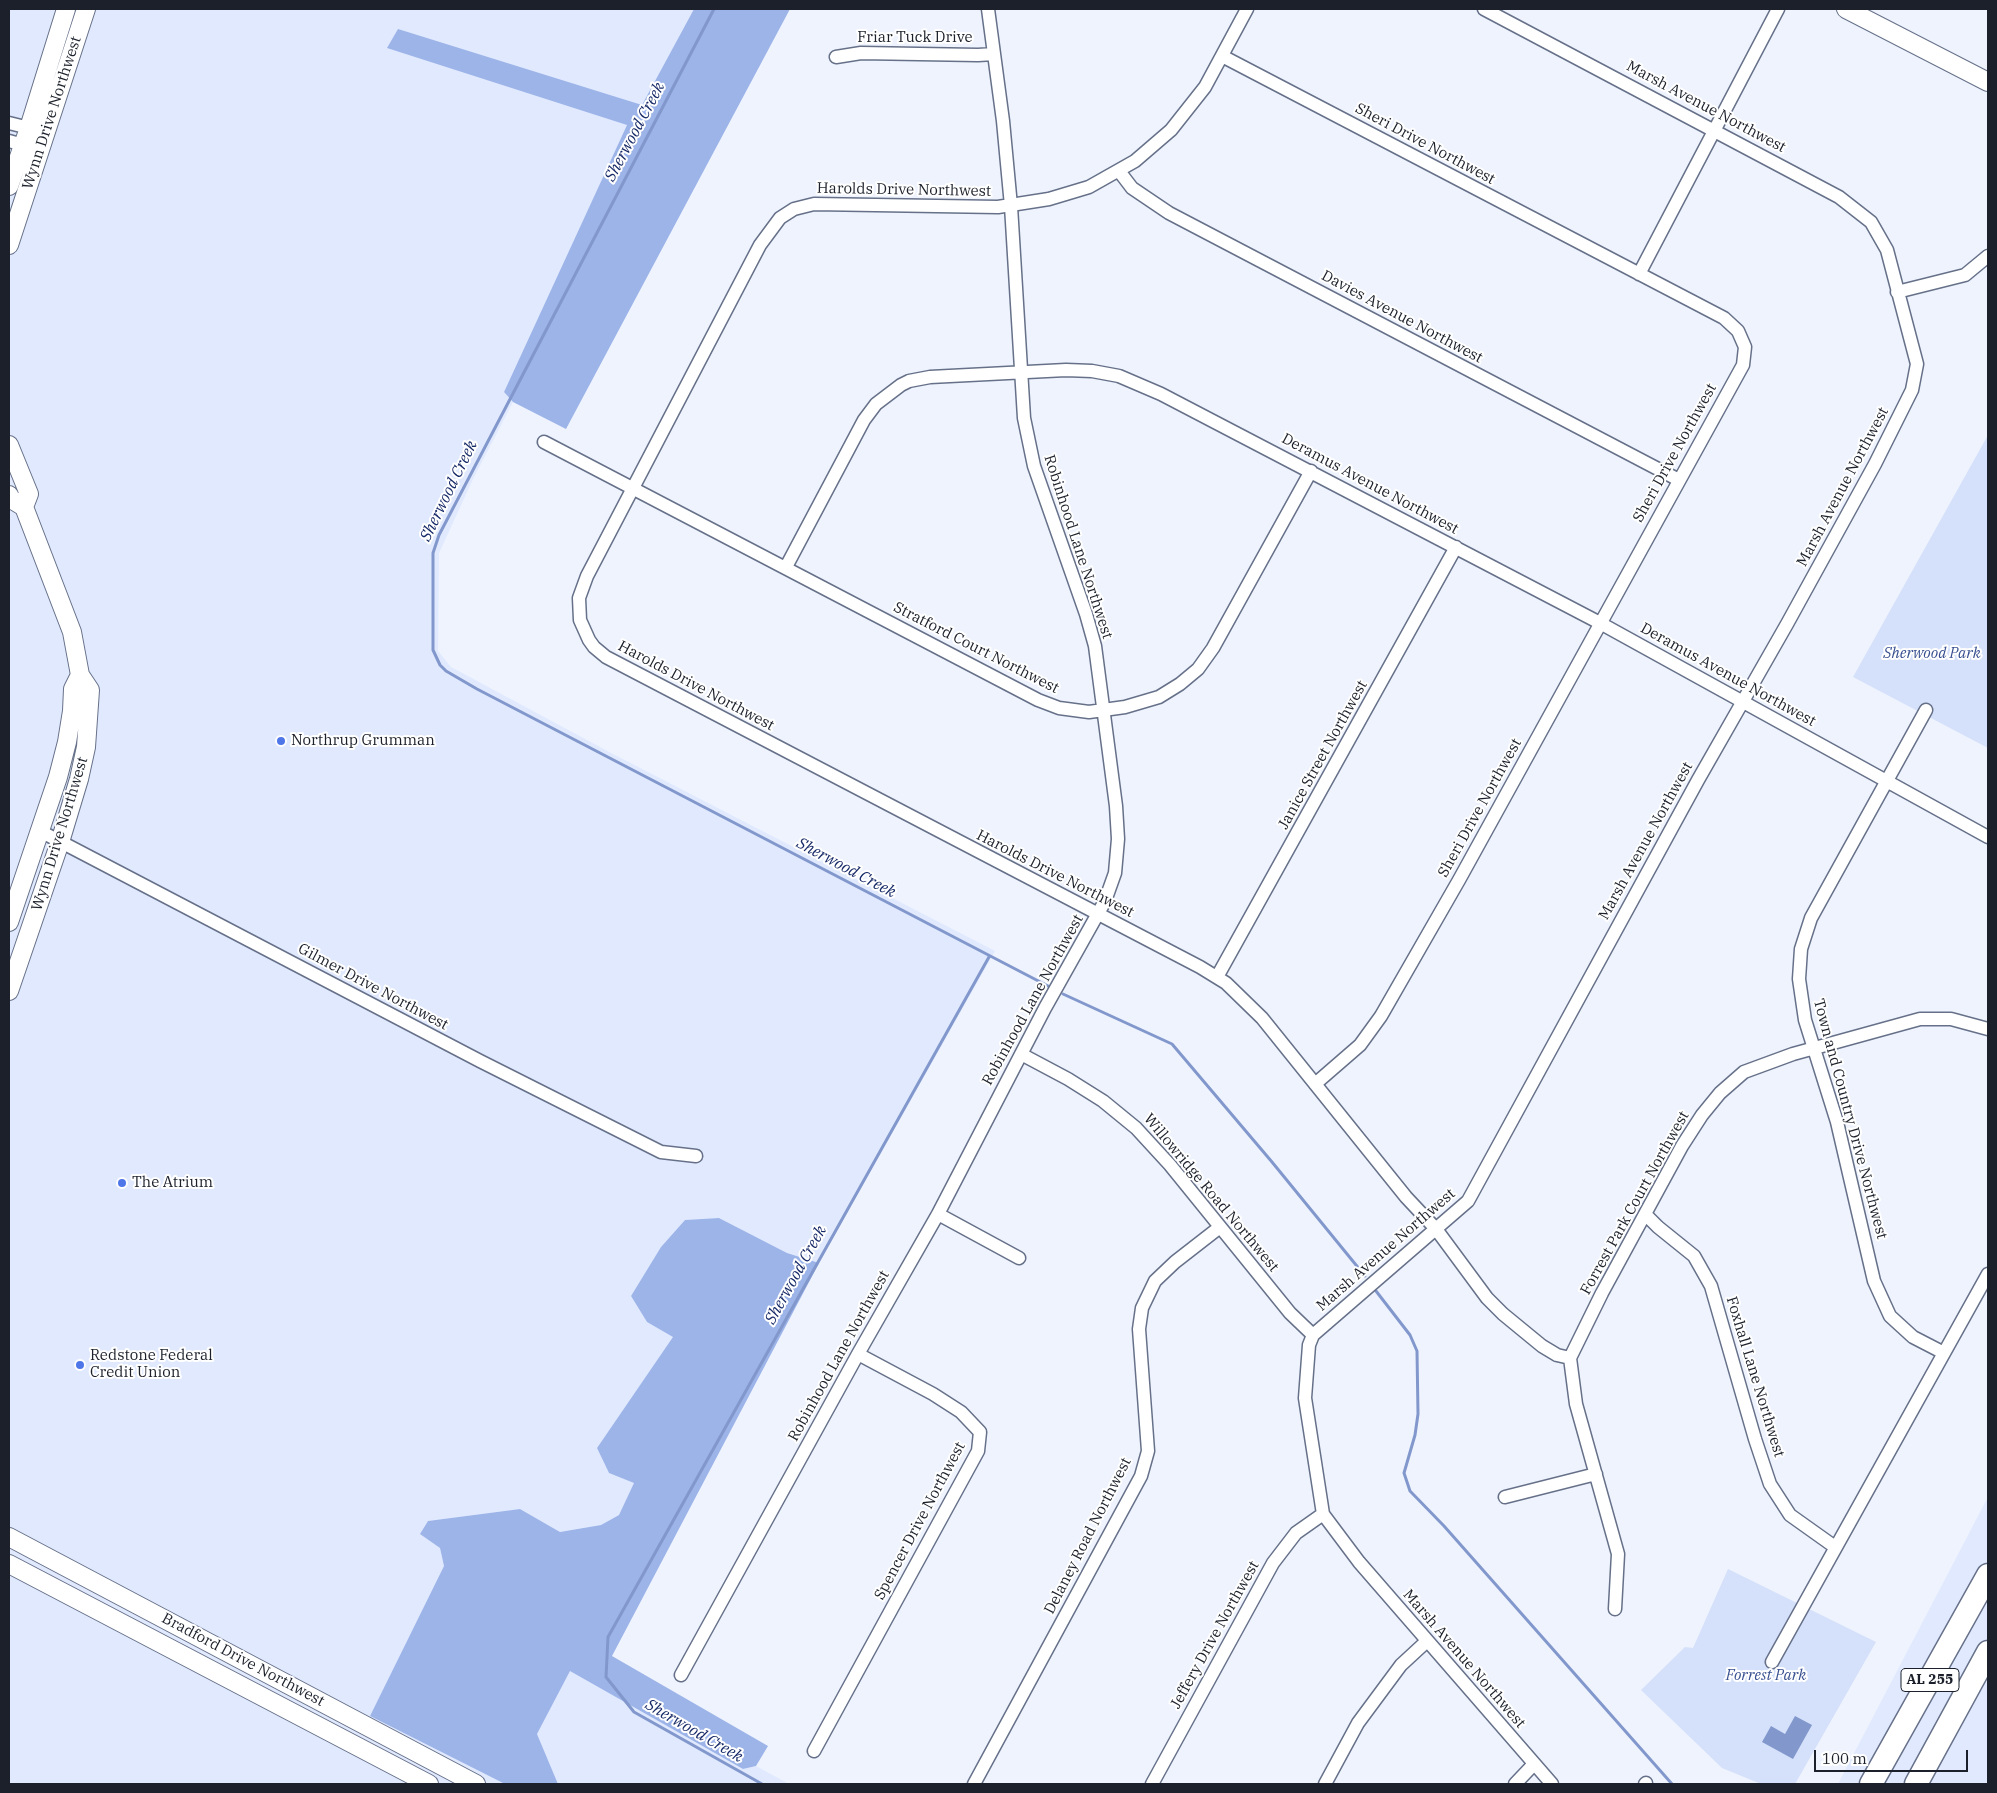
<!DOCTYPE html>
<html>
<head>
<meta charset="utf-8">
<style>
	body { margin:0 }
	#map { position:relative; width:1997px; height:1793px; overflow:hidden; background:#eef3fe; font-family:"IBM Plex Serif",serif }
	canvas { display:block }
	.frame { position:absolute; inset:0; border:10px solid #1b202a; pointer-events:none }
	.scale { position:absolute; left:1814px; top:1750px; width:154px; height:22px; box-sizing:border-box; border:2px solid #1b202a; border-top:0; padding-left:6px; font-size:15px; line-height:18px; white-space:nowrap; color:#1b202a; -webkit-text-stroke:4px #fff; paint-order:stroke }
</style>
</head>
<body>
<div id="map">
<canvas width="1997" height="1793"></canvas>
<div class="frame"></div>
<div class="scale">100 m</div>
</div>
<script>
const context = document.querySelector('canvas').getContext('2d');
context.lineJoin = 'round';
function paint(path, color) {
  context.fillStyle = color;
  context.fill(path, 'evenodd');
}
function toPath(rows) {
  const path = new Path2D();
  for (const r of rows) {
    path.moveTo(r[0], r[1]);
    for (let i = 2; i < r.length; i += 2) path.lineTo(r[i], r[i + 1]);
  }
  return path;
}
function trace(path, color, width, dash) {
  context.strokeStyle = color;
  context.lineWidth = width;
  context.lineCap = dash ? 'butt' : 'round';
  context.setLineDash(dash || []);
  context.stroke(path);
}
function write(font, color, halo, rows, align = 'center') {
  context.font = font + ' "IBM Plex Serif",serif';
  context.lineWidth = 4;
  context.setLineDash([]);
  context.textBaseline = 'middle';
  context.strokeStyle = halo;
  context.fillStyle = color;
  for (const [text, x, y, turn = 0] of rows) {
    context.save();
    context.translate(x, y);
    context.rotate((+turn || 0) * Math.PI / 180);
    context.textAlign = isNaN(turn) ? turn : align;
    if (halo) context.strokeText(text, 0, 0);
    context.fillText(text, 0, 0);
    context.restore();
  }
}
paint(toPath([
	[9,9,694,9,642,105,627,125,504,392,513,402,473,479,439,553,438,651,451,667,613,754,995,951,819,1263,787,1253,719,1218,685,1220,661,1247,631,1296,647,1322,674,1337,597,1448,609,1473,635,1483,619,1515,601,1525,560,1532,520,1509,428,1521,421,1534,440,1548,444,1566,370,1716,505,1784,9,1784],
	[1988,1497,1988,1784,1838,1784],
	[570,1670,743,1769,756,1766,789,1784,558,1784,537,1734]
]), '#e0e9fe');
paint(toPath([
	[1988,435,1988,748,1853,677],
	[1728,1569,1876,1642,1795,1784,1761,1784,1722,1768,1641,1690,1685,1647,1693,1648]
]), '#d5e0fa');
paint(toPath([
	[694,9,790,9,566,429,513,402,504,392,627,125,387,48,398,29,642,105],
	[719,1218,787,1253,819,1263,612,1656,768,1746,756,1766,743,1769,570,1671,537,1734,558,1784,505,1784,370,1716,444,1566,440,1548,420,1534,428,1521,520,1509,560,1532,601,1525,619,1515,634,1483,609,1473,597,1448,673,1337,647,1322,631,1296,661,1247,685,1220]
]), '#9db4e9');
paint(toPath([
	[1795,1716,1812,1725,1793,1759,1762,1742,1771,1726,1785,1734]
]), '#8298cc');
trace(toPath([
	[714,9,439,535,433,553,433,650,440,665,446,671,477,689,1048,986],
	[1063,994,1172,1044,1272,1162,1365,1276],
	[1376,1291,1410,1335,1417,1351,1418,1414,1415,1435,1404,1473,1410,1491,1444,1526,1672,1784],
	[762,1784,634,1712,606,1677,608,1637,989,957]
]), '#8298cc', 3);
const street = toPath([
	[1247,9,1205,87,1171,130,1135,161,1089,187,1049,199,998,207,814,204,794,209,780,218,760,245,587,576,579,598,580,620,589,640,594,647,606,657,1200,967,1226,983,1262,1018,1406,1197,1436,1229,1487,1298,1503,1314,1542,1346,1557,1355,1570,1358],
	[1484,9,1839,197,1871,222,1887,250,1917,364,1912,390,1875,464,1787,624,1698,780,1468,1201,1313,1335,1309,1345,1305,1398,1323,1514,1359,1562,1552,1784],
	[1222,56,1724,318,1738,331,1745,347,1743,365,1459,880,1381,1016,1360,1045,1315,1084],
	[836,57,861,53,978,55,994,54],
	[9,123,29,128,34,132],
	[9,141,23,145,30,142],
	[1119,171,1132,188,1169,213,1679,480],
	[1639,274,1778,9],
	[1897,292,1965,275,1988,256],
	[544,442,1038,700,1059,708,1089,712,1125,707,1159,697,1180,684,1198,669,1213,648,1311,471],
	[786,567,864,420,876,404,901,385,909,381,930,377,1066,370,1092,371,1119,376,1161,394,1600,623,1988,837],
	[1926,710,1811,918,1801,949,1799,979,1805,1020,1837,1122,1874,1281,1890,1316,1913,1337,1944,1353],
	[40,831,480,1061,661,1152,696,1156],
	[1217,977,1456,547],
	[1021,1054,1068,1079,1103,1101,1136,1128,1170,1165,1290,1313,1313,1335],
	[938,1214,1019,1258],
	[1646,1215,1658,1227,1694,1256,1711,1286,1755,1439,1770,1484,1790,1515,1835,1547],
	[1505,1497,1596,1474],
	[1615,1609,1618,1554,1576,1404,1570,1358,1602,1293,1682,1146,1702,1115,1720,1093,1744,1072,1793,1054,1920,1019,1951,1019,1988,1029],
	[1772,1662,1988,1274],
	[681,1675,858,1354,938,1214,1045,1008,1105,901,1115,873,1118,839,1116,806,1095,646,1086,614,1034,466,1024,418,1011,206,1003,121,988,9],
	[814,1751,978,1451,980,1432,961,1412,933,1394,858,1354],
	[974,1784,1141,1476,1148,1451,1139,1329,1142,1308,1155,1281,1175,1262,1220,1227],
	[1152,1784,1273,1563,1296,1533,1323,1514],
	[1325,1784,1358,1723,1401,1665,1427,1641],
	[1515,1784,1534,1764],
	[1645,1784,1646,1783]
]);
const secondary = toPath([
	[1846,9,1988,82],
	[9,186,29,128,66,9],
	[9,245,86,9],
	[9,445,29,494,24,507],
	[9,495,11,499,24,507,72,632,80,675,90,690,86,747,79,779,60,842,9,991],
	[9,922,58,777,67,742,72,711,73,689,80,675],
	[9,1537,476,1784],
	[9,1564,429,1784]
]);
const highway = toPath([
	[1871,1784,1988,1575],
	[1916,1784,1988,1652]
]);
trace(street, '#667189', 15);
trace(secondary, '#667189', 20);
trace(highway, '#667189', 25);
trace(street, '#fff', 12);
trace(secondary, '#fff', 18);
trace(highway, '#fff', 22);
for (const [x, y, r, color] of [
	[281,741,5,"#4e76e9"],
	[122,1183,5,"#4e76e9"],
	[80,1365,5,"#4e76e9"]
]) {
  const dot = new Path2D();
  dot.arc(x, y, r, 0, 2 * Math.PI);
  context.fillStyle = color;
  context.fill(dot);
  trace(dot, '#fff', 2);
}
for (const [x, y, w] of [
	[1930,1680,58]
]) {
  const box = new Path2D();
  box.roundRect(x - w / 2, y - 11.5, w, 23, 4);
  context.fillStyle = '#fff';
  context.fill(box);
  trace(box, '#1b202a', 1);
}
write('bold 14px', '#1b202a', null, [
	["AL 255",1930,1680]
]);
write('15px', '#1b202a', '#fff', [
	["Friar Tuck Drive",915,38],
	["Marsh Avenue Northwest",1706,107,28],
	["Wynn Drive Northwest",52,113,-72],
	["Sheri Drive Northwest",1425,144,28],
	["Harolds Drive Northwest",904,190,1],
	["Davies Avenue Northwest",1402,317,28],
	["Sheri Drive Northwest",1675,453,-61],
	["Deramus Avenue Northwest",1370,484,28],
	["Marsh Avenue Northwest",1843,487,-62],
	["Robinhood Lane Northwest",1078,547,72],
	["Stratford Court Northwest",976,648,27],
	["Deramus Avenue Northwest",1728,675,29],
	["Harolds Drive Northwest",696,686,28],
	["Janice Street Northwest",1323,755,-61],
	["Sheri Drive Northwest",1480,808,-61],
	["Wynn Drive Northwest",60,834,-73],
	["Marsh Avenue Northwest",1646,841,-61],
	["Harolds Drive Northwest",1055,874,27],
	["Gilmer Drive Northwest",373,987,28],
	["Robinhood Lane Northwest",1033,1000,-61],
	["Town and Country Drive Northwest",1850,1119,75],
	["Willowridge Road Northwest",1211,1193,50],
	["Forrest Park Court Northwest",1635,1203,-61],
	["Marsh Avenue Northwest",1386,1250,-41],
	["Robinhood Lane Northwest",839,1356,-61],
	["Foxhall Lane Northwest",1755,1377,73],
	["Spencer Drive Northwest",920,1521,-62],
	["Delaney Road Northwest",1088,1536,-63],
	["Jeffery Drive Northwest",1215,1635,-61],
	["Marsh Avenue Northwest",1464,1659,49],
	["Bradford Drive Northwest",243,1660,28]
]);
write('italic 15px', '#385091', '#fff', [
	["Sherwood Park",1932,654],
	["Forrest Park",1766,1676]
]);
write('15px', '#1b202a', '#fff', [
	["Northrup Grumman",291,741],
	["The Atrium",132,1183],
	["Redstone Federal",90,1356],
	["Credit Union",90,1373]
], 'left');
write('italic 16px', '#172a68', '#fff', [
	["Sherwood Creek",635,132,-62],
	["Sherwood Creek",449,491,-64],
	["Sherwood Creek",846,868,28],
	["Sherwood Creek",796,1275,-61],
	["Sherwood Creek",694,1731,30]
]);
</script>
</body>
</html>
